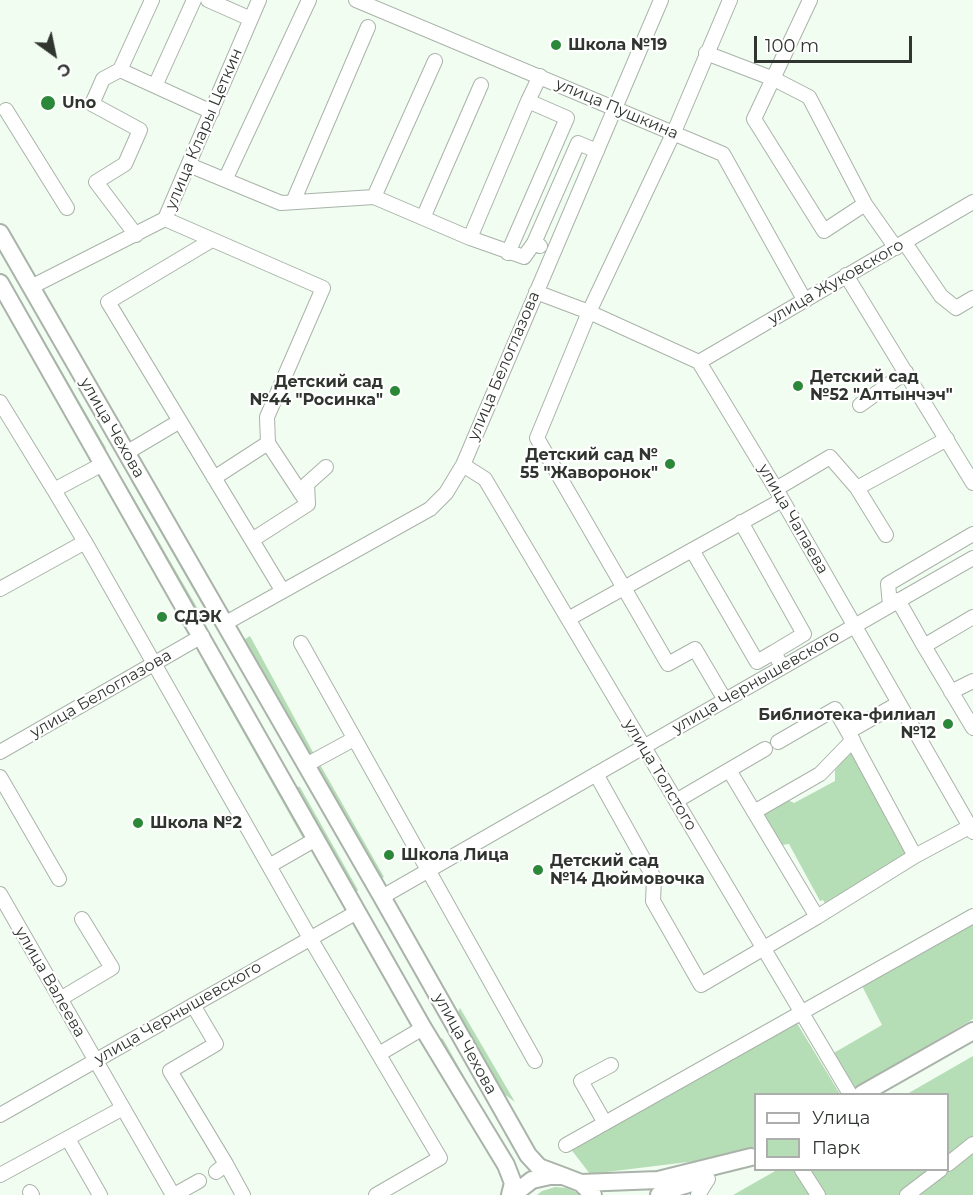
<!DOCTYPE html>
<html>
<head>
<meta charset="utf-8">
<style>
	body { margin:0 }
	#map { position:relative; width:973px; height:1195px; overflow:hidden; background:#f2fdf2; font-family:Montserrat,sans-serif }
	canvas { display:block }
	.legend { position:absolute; left:754px; top:1093px; width:195px; height:78px; box-sizing:border-box; background:#fff; border:2px solid #acaeac; margin:0; padding:8px 10px; list-style:none; font-size:18px; color:#303530 }
	.legend li { display:flex; align-items:center; gap:12px; height:30px }
	.legend b { width:30px; border:2px solid #acaeac }
	.north { position:absolute; left:24px; top:24px; width:60px; height:60px; -webkit-text-stroke:4px #fff; paint-order:stroke; rotate:147deg; font-size:16px; font-weight:700; line-height:24px; text-align:center; color:#303530 }
	.north::after { content:''; display:block; margin:auto; width:21px; height:27px; background:#303530; clip-path:polygon(50% 0,100% 100%,50% 72%,0 100%) }
	.scale { position:absolute; left:754px; top:36px; width:158px; height:27px; box-sizing:border-box; border:3px solid #303530; border-top:0; padding-left:8px; font-size:18px; line-height:21px; white-space:nowrap; color:#303530; -webkit-text-stroke:4px #fff; paint-order:stroke }
</style>
</head>
<body>
<div id="map">
<canvas width="973" height="1195"></canvas>
<ul class="legend">
<li><b style="height:8px;background:#fff"></b>Улица</li>
<li><b style="height:16px;background:#b5ddb6"></b>Парк</li>
</ul>
<div class="north">С</div>
<div class="scale">100 m</div>
</div>
<script>
const context = document.querySelector('canvas').getContext('2d');
context.lineJoin = 'round';
function paint(path, color) {
  context.fillStyle = color;
  context.fill(path, 'evenodd');
}
function toPath(rows) {
  const path = new Path2D();
  for (const r of rows) {
    path.moveTo(r[0], r[1]);
    for (let i = 2; i < r.length; i += 2) path.lineTo(r[i], r[i + 1]);
  }
  return path;
}
function trace(path, color, width, dash) {
  context.strokeStyle = color;
  context.lineWidth = width;
  context.lineCap = dash ? 'butt' : 'round';
  context.setLineDash(dash || []);
  context.stroke(path);
}
function write(font, color, halo, rows, align = 'center') {
  context.font = font + ' Montserrat,sans-serif';
  context.lineWidth = 4.5;
  context.setLineDash([]);
  context.textBaseline = 'middle';
  context.strokeStyle = halo;
  context.fillStyle = color;
  for (const [text, x, y, turn = 0] of rows) {
    context.save();
    context.translate(x, y);
    context.rotate((+turn || 0) * Math.PI / 180);
    context.textAlign = isNaN(turn) ? turn : align;
    if (halo) context.strokeText(text, 0, 0);
    context.fillText(text, 0, 0);
    context.restore();
  }
}
paint(toPath([
	[25,316,30,316,106,448,106,456],
	[132,473,210,610,205,610,131,481],
	[118,478,125,483,199,611,198,616],
	[250,636,314,754,304,751,242,641],
	[208,662,309,838,304,840,204,663],
	[853,749,910,855,828,908,823,900,820,901,789,844,782,845,760,812,786,799,794,803,835,781,835,770],
	[318,761,384,877,378,880,316,766],
	[294,786,300,787,358,890,356,893],
	[973,920,973,1019,852,1090,832,1054,882,1025,861,984],
	[460,1008,515,1102,503,1093,457,1014],
	[795,1020,840,1094,756,1094,755,1146,737,1156,590,1174,570,1148],
	[437,1036,443,1039,509,1156],
	[973,1056,973,1195,733,1195,777,1170,948,1170,948,1094,907,1094],
	[555,1187,567,1188,582,1195,537,1195,542,1191]
]), '#b5ddb6');
const minor = toPath([
	[152,0,120,70,155,86],
	[194,0,155,86,212,112],
	[208,0,251,19],
	[356,0,723,154,805,301],
	[810,0,754,119,824,231,865,204],
	[706,53,774,79,809,97,865,204,896,248],
	[120,70,103,79,92,104,140,130,125,164,96,182,136,235],
	[528,101,540,76],
	[6,110,67,208],
	[189,165,281,203,374,197,470,238,528,101,567,118,508,253],
	[225,180,309,0],
	[374,197,435,61],
	[293,202,368,27],
	[423,218,481,85],
	[165,219,323,288,267,417,268,443,308,504,252,540],
	[470,238,524,257,534,243,540,246],
	[212,240,108,302,282,590],
	[534,243,578,143,597,151],
	[905,243,941,296,956,308,973,298],
	[846,275,973,483],
	[31,287,165,219,259,0],
	[536,292,589,312,699,362,776,489,973,832],
	[699,362,973,202],
	[0,402,54,490],
	[860,405,906,372],
	[126,453,180,421],
	[463,465,485,479,850,1094],
	[214,478,268,443],
	[857,488,886,535],
	[776,489,830,457,857,488,947,439],
	[308,504,307,484,326,467],
	[741,522,804,634,774,652,782,667],
	[85,542,54,490,101,465],
	[692,550,757,662,774,652],
	[0,589,85,542,310,938,440,1158,376,1195],
	[898,600,924,646],
	[890,605,888,584,973,534],
	[973,617,924,646,973,728],
	[568,619,782,500],
	[224,624,430,509,446,493,463,465,661,0],
	[301,643,535,1061],
	[951,692,973,681],
	[725,700,695,649,668,664,537,438,589,312,674,132,730,0],
	[899,703,848,732,915,856],
	[778,742,835,709,848,732],
	[0,752,202,636],
	[306,765,354,739],
	[729,770,765,749],
	[596,774,654,878,653,901,701,985,817,917,915,856,973,825],
	[0,777,59,879],
	[676,801,729,770,817,917],
	[754,812,820,774,853,740],
	[269,866,316,839],
	[0,894,173,1195],
	[382,897,973,558],
	[60,999,112,968,82,919],
	[193,1005,216,1044,170,1071,226,1164,216,1172],
	[379,1054,423,1028],
	[0,1115,357,912],
	[605,1123,581,1081,611,1065],
	[68,1139,100,1195],
	[566,1145,973,916],
	[226,1164,243,1195],
	[948,1164,973,1144],
	[802,1170,818,1195],
	[0,1175,123,1108],
	[30,1192,32,1195],
	[174,1195,199,1181],
	[698,1195,708,1179],
	[907,1195,940,1170]
]);
const major = toPath([
	[0,233,382,897,528,1155,539,1167,563,1176],
	[0,283,423,1028,506,1165,513,1183,510,1195],
	[862,1094,973,1031],
	[581,1183,658,1180,751,1157],
	[515,1195,519,1190,532,1180,550,1176,563,1176,581,1183,593,1195],
	[659,1195,675,1188,695,1182]
]);
trace(minor, '#a9b3a9', 16);
trace(major, '#a9b3a9', 20);
trace(minor, '#fff', 14);
trace(major, '#fff', 16);
for (const [x, y, r, color] of [
	[556,45,6,"#2c8839"],
	[48,103,8,"#2c8839"],
	[798,386,6,"#2c8839"],
	[395,391,6,"#2c8839"],
	[670,464,6,"#2c8839"],
	[162,617,6,"#2c8839"],
	[948,724,6,"#2c8839"],
	[138,823,6,"#2c8839"],
	[389,855,6,"#2c8839"],
	[538,870,6,"#2c8839"]
]) {
  const dot = new Path2D();
  dot.arc(x, y, r, 0, 2 * Math.PI);
  context.fillStyle = color;
  context.fill(dot);
  trace(dot, '#fff', 2);
}
write('bold 16px', '#303530', '#fff', [
	["Школа №19",568,45],
	["Uno",62,103],
	["Детский сад",810,377],
	["№52 \"Алтынчэч\"",810,395],
	["Детский сад",383,382,"right"],
	["№44 \"Росинка\"",383,400,"right"],
	["Детский сад №",658,455,"right"],
	["55 \"Жаворонок\"",658,473,"right"],
	["СДЭК",174,617],
	["Библиотека-филиал",936,715,"right"],
	["№12",936,733,"right"],
	["Школа №2",150,823],
	["Школа Лица",401,855],
	["Детский сад",550,861],
	["№14 Дюймовочка",550,879]
], 'left');
write('16px', '#303530', '#fff', [
	["улица Пушкина",617,109,23],
	["улица Клары Цеткин",204,129,-67],
	["улица Жуковского",836,282,-30],
	["улица Белоглазова",504,366,-67],
	["улица Чехова",112,428,60],
	["улица Чапаева",793,519,60],
	["улица Чернышевского",756,682,-30],
	["улица Белоглазова",101,694,-30],
	["улица Толстого",660,775,59],
	["улица Валеева",50,982,60],
	["улица Чернышевского",178,1013,-30],
	["улица Чехова",465,1044,61]
]);
</script>
</body>
</html>
